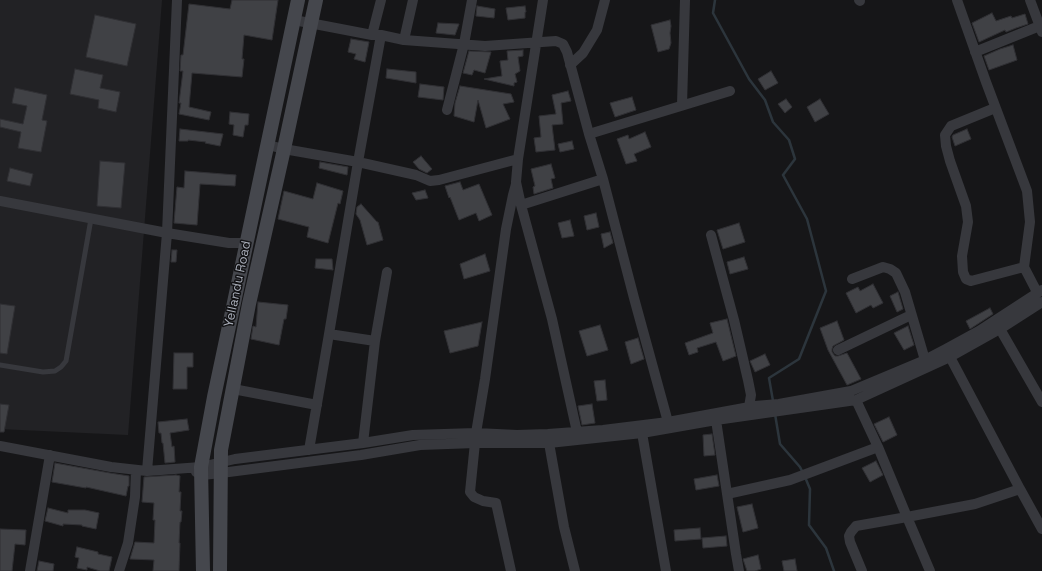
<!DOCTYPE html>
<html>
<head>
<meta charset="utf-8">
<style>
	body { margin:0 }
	canvas { display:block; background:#161618 }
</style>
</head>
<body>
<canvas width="1042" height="571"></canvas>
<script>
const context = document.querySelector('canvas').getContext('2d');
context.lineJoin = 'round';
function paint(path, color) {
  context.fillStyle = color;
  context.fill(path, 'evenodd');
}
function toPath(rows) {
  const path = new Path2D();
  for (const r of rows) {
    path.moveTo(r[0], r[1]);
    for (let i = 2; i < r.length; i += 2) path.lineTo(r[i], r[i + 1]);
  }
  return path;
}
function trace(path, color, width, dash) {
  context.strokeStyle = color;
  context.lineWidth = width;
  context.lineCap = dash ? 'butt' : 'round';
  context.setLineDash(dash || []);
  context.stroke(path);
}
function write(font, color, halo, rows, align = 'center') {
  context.font = font + ' "Space Grotesk",sans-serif';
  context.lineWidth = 3;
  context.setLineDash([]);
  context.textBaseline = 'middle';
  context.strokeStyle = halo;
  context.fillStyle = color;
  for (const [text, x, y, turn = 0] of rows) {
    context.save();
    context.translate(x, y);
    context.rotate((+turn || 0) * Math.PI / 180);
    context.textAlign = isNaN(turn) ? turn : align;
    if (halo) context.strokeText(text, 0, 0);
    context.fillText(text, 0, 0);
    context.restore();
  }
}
paint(toPath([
	[0,0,162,0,128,435,0,429]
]), '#222225');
trace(toPath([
	[715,0,713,13,749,79,765,100,773,122,789,140,795,159,783,175,807,219,826,291,799,359,769,378,773,401],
	[775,414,780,444,800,467,803,473],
	[805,477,810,489,809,525,826,548,834,571]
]), '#2c353c', 2.5);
const building = toPath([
	[232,0,278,0,272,40,244,35,242,59,244,59,242,77,192,73,189,107,211,112,209,120,179,114,181,103,179,103,183,71,180,71,181,55,183,55,189,4,230,9,232,0],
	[477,6,495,9,494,18,476,16,477,6],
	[525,6,526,12,525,12,525,18,508,20,506,8,525,6],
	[992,13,996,21,1011,16,1012,18,1025,14,1028,24,1016,28,1006,32,1005,30,979,42,972,23,992,13],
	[95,15,136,24,127,66,86,57,95,15],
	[670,20,671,26,670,33,671,43,669,49,658,52,651,25,670,20],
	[438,23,459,24,455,35,436,33,438,23],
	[351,39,369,42,365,62,354,59,356,54,348,52,351,39],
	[1013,45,1017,60,989,70,984,56,1000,49,1013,45],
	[523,50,523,56,518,57,520,71,515,74,517,82,514,83,514,86,484,79,502,76,500,61,508,60,507,51,523,50],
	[469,51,491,52,485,73,474,70,472,75,463,73,469,51],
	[75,69,103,75,100,88,120,92,116,112,98,108,99,100,70,94,75,69],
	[387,69,416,72,416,83,386,78,387,69],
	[771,71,778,83,765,90,758,79,771,71],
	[420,84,444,87,443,100,418,97,420,84],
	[460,86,511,94,514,102,503,104,510,119,486,128,478,100,474,122,454,116,455,103,460,86],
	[15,88,47,95,42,120,47,121,41,152,18,148,21,132,0,127,0,119,23,124,27,106,12,103,15,88],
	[568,91,571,101,561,103,563,124,552,125,555,150,536,152,534,138,541,137,539,116,556,114,552,95,568,91],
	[632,97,636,110,615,117,610,103,632,97],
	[786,99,792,107,785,113,778,104,786,99],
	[820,99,829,114,815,122,807,107,820,99],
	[230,112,249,114,248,125,245,125,243,137,233,135,234,125,229,124,230,112],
	[180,129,223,134,220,146,205,143,206,142,188,140,188,141,179,141,180,129],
	[967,129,971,139,955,146,952,137,953,135,967,129],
	[645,132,651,147,634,154,637,161,626,164,617,139,628,135,629,139,645,132],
	[572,141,574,149,560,152,558,144,572,141],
	[421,156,432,169,427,173,419,169,413,162,421,156],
	[100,161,125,163,121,208,97,206,100,161],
	[320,162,348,167,347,175,319,168,320,162],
	[551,164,555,178,551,179,553,188,534,194,533,187,535,186,531,169,551,164],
	[10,168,33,174,30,186,7,181,10,168],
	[185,171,236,175,235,186,200,184,197,225,174,223,177,187,184,188,185,171],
	[460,182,463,190,479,184,492,215,479,221,476,213,459,220,450,197,449,198,445,186,460,182],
	[317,183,343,191,340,204,338,203,328,243,307,237,309,227,278,219,284,191,313,199,317,183],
	[425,190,428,198,416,200,412,193,425,190],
	[361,204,377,222,378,222,383,240,367,245,360,220,356,214,357,207,361,204],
	[596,213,599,227,587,230,584,216,596,213],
	[570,220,574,236,562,238,558,223,570,220],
	[739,223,745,242,723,249,717,230,739,223],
	[610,232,613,243,604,248,601,234,610,232],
	[172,250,177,250,176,262,171,262,172,250],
	[485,254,490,271,464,279,460,264,485,254],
	[744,257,748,269,730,274,727,262,744,257],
	[316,259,332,259,333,270,315,268,316,259],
	[873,284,883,303,873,308,871,305,856,313,846,293,858,287,860,291,873,284],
	[898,292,903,309,897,312,890,296,898,292],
	[258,302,288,305,286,319,284,319,279,345,251,339,253,326,256,327,258,302],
	[0,304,15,306,7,354,0,353,0,304],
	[990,308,993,314,970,329,966,321,990,308],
	[727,319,736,356,723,361,716,342,697,348,698,352,689,355,685,343,713,333,710,323,727,319],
	[837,321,844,340,833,346,832,349,832,352,835,356,838,356,847,353,861,379,847,385,828,350,820,328,837,321],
	[482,322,478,346,450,353,444,331,482,322],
	[600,325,608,350,587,356,579,331,600,325],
	[908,326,914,345,904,350,894,333,908,326],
	[638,338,644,359,631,364,625,342,638,338],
	[174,353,193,353,193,367,187,367,187,389,173,389,174,353],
	[765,354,770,365,755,372,750,361,765,354],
	[605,380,607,400,597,401,594,381,605,380],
	[0,404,9,405,4,432,0,432,0,404],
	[592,404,595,423,582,425,578,406,592,404],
	[889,417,897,435,883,442,874,424,889,417],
	[187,419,189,430,170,433,172,447,174,446,175,462,165,463,163,443,162,443,161,433,159,433,158,422,187,419],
	[712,434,715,455,704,456,703,435,712,434],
	[876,461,883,475,870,482,862,468,876,461],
	[55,463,110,473,129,476,129,486,128,486,126,496,86,487,86,488,52,482,55,463],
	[176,475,180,476,179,492,181,492,180,511,182,511,181,522,180,522,179,543,180,543,179,571,153,571,154,560,130,559,135,542,154,543,155,520,153,520,154,503,142,502,144,477,176,475],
	[717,475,719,486,696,490,694,479,717,475],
	[752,504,758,528,743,532,737,507,752,504],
	[48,508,68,513,68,510,85,510,99,513,96,529,82,526,82,525,63,524,63,526,45,521,48,508],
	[700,528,701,539,675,541,674,530,700,528],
	[0,529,26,530,25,545,15,544,12,571,0,571,0,529],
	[726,536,727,546,703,548,702,538,726,536],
	[77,547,98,552,98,554,112,557,109,571,100,571,87,567,87,570,77,568,79,558,75,557,77,547],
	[758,555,761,569,755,571,747,571,743,559,758,555],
	[795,559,797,571,784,571,782,561,795,559],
	[39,561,54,564,53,571,37,571,39,561]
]);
paint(building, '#404145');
trace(building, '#303034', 1);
trace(toPath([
	[0,365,43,372,55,371,61,367,66,361,91,219]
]), '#37383d', 5);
trace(toPath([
	[543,0,518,159,516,182,521,205,552,319,577,432],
	[859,0,860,1],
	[957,0,986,82,1027,191,1030,222,1024,267,1037,292],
	[1030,0,1042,32],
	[294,20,372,35,381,35,404,40,485,46,556,41,563,44,567,52,589,134,603,179,634,298,668,422],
	[372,35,381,0],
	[404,40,413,0],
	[975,52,1042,25],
	[570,65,583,53,597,30,605,0],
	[682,105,685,0],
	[995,108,951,126,945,135,946,146,950,161,966,206,968,222,962,256,963,272,966,279,971,281,1024,267],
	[447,110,464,44,472,0],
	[589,134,730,91],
	[268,145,284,149,358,162,416,175,430,181,439,180,518,159],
	[0,201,167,233,229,243,247,243],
	[521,205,603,179],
	[711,235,734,320,748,380,751,395,749,407],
	[852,279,883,267,890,269,896,273,905,292,925,360],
	[1000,329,1042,402],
	[329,334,375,341],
	[838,350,911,315],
	[233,389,317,405],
	[856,400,878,447,907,517,856,526,851,532,849,536,850,542,862,571],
	[716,420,736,554,739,571],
	[642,433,666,571],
	[363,443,375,341,387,272],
	[549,443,564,527,575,571],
	[0,446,111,467,147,471,201,467,235,459,363,443,413,435,476,433,517,435,548,434,603,430,668,422,755,406,779,404,851,391,925,360,946,349,979,331,1042,290],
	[309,450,329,334,358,162,381,35],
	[147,471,167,233,177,0],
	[196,472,202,475,221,473,361,455,420,445,475,443,549,443,642,433,716,420,856,400,950,357,1000,329,1042,302],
	[1020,489,1042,529],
	[727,494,790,480,878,447],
	[30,571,50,455],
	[119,571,128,543,135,497,136,470],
	[511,571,496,503,483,501,474,497,470,492,476,433,485,379,506,229,513,195,516,184],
	[930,571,907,517,975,504,1020,489,950,357]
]), '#37383d', 10);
trace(toPath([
	[203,571,201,467,214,397,298,0],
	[220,571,221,450,249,304,284,149,316,0]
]), '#45474d', 14);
write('13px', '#a8adb8', '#111113', [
	["Yellandu Road",238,284,-78]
]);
</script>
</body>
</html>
